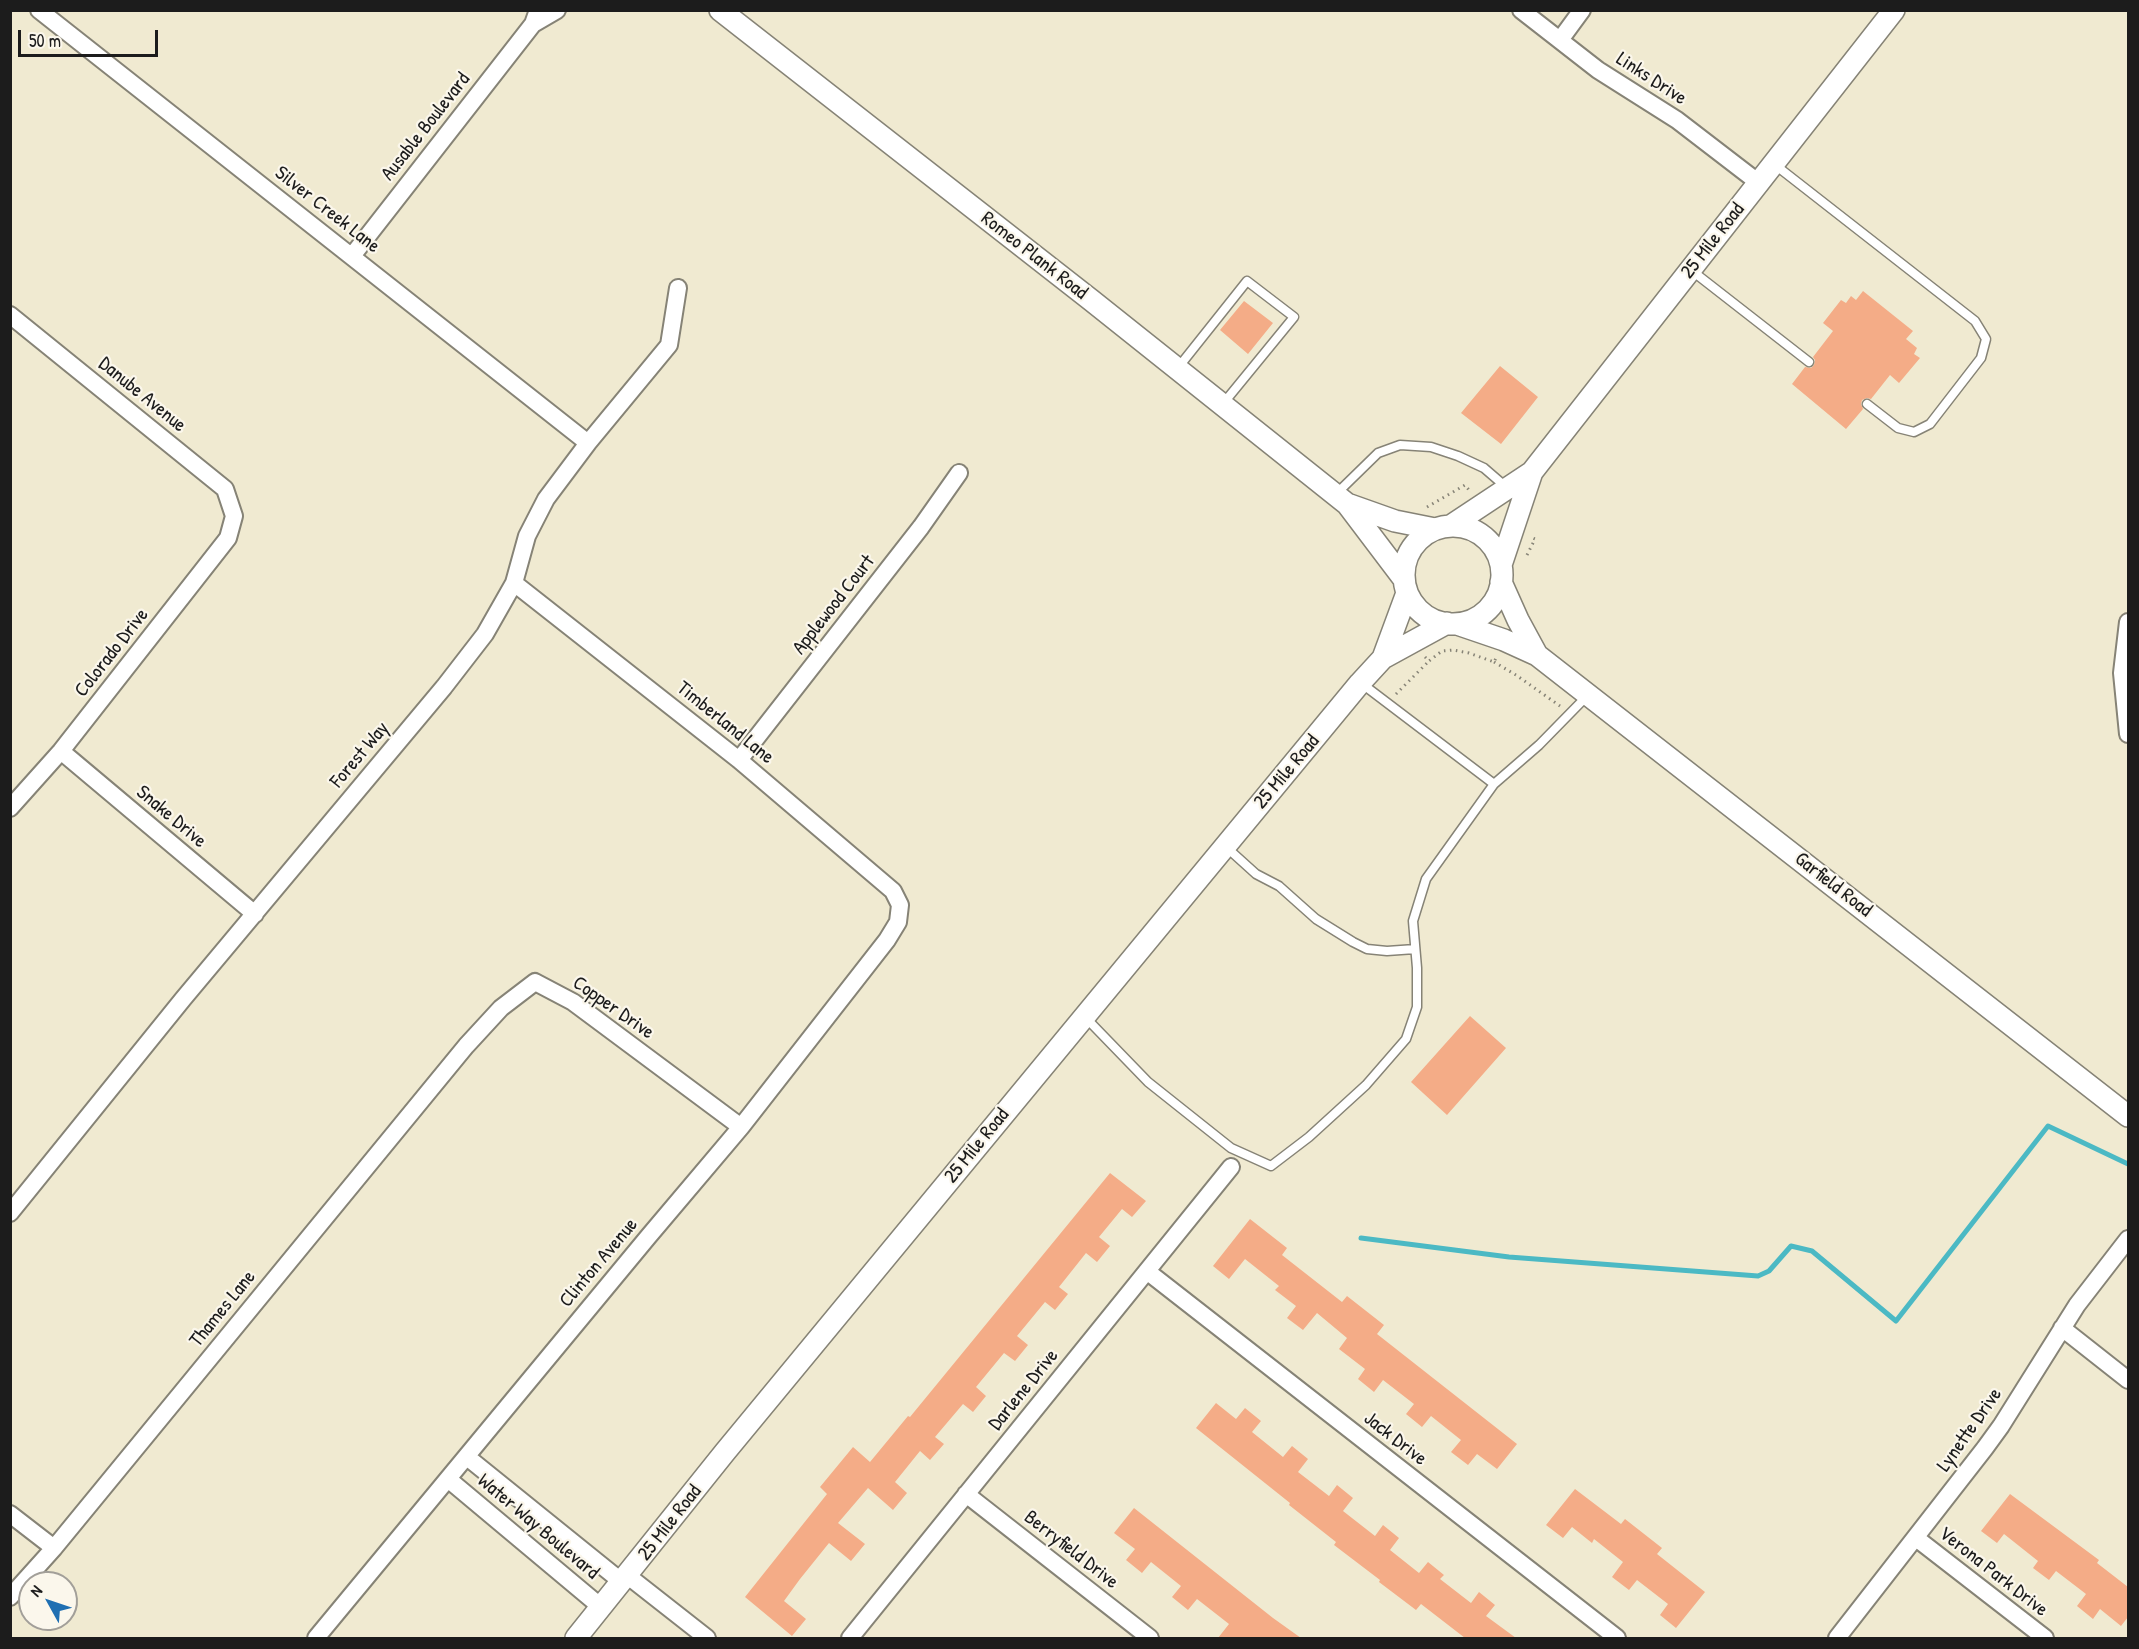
<!DOCTYPE html>
<html>
<head>
<meta charset="utf-8">
<style>
	body { margin:0 }
	#map { position:relative; width:2139px; height:1649px; overflow:hidden; background:#f0ead1; font-family:"Patrick Hand",sans-serif }
	canvas { display:block }
	.frame { position:absolute; inset:0; border:12px solid #1c1c1c; pointer-events:none }
	.north { position:absolute; left:18px; top:1571px; width:60px; height:60px; box-sizing:border-box; background:#fbf7ec; border:2px solid #a29f99; border-radius:50%; rotate:310deg; font-size:16px; font-weight:700; line-height:24px; text-align:center; color:#1c1c1c }
	.north::after { content:''; display:block; margin:auto; width:21px; height:27px; background:#1f6fb2; clip-path:polygon(50% 0,100% 100%,50% 72%,0 100%) }
	.scale { position:absolute; left:18px; top:30px; width:140px; height:27px; box-sizing:border-box; border:3px solid #1c1c1c; border-top:0; padding-left:8px; font-size:18px; line-height:21px; white-space:nowrap; color:#1c1c1c; -webkit-text-stroke:4px #fbf7ec; paint-order:stroke }
</style>
</head>
<body>
<div id="map">
<canvas width="2139" height="1649"></canvas>
<div class="frame"></div>
<div class="north">N</div>
<div class="scale">50 m</div>
</div>
<script>
const context = document.querySelector('canvas').getContext('2d');
context.lineJoin = 'round';
function toPath(rows) {
  const path = new Path2D();
  for (const r of rows) {
    if (r.length === 3) {
      path.moveTo(r[0] + r[2], r[1]);
      path.arc(r[0], r[1], r[2], 0, 2 * Math.PI);
      continue;
    }
    path.moveTo(r[0], r[1]);
    for (let i = 2; i < r.length; i += 2) path.lineTo(r[i], r[i + 1]);
  }
  return path;
}
function trace(path, color, width, dash) {
  context.strokeStyle = color;
  context.lineWidth = width;
  context.lineCap = dash ? 'butt' : 'round';
  context.setLineDash(dash || []);
  context.stroke(path);
}
function paint(path, color) {
  context.fillStyle = color;
  context.fill(path, 'evenodd');
}
function write(font, color, halo, rows, align = 'center') {
  context.font = font + ' "Patrick Hand",sans-serif';
  context.lineWidth = 4.5;
  context.setLineDash([]);
  context.textBaseline = 'middle';
  context.strokeStyle = halo;
  context.fillStyle = color;
  for (const [text, x, y, turn = 0] of rows) {
    context.save();
    context.translate(x, y);
    context.rotate((+turn || 0) * Math.PI / 180);
    context.textAlign = isNaN(turn) ? turn : align;
    if (halo) context.strokeText(text, 0, 0);
    context.fillText(text, 0, 0);
    context.restore();
  }
}
trace(toPath([
	[1361,1238,1509,1257,1758,1276,1769,1271,1791,1246,1812,1251,1896,1321,2048,1126,2128,1164]
]), '#4bb9c4', 5);
paint(toPath([
	[1863,291,1913,331,1906,339,1917,348,1914,354,1920,358,1899,383,1890,375,1871,399,1867,398,1862,400,1861,404,1863,409,1846,429,1792,384,1805,367,1811,368,1814,365,1815,360,1813,357,1833,331,1823,323,1841,300,1846,303,1851,296,1856,300],
	[1244,301,1273,323,1248,354,1220,330],
	[1500,366,1538,397,1501,444,1461,413],
	[1470,1016,1506,1048,1447,1115,1411,1082],
	[1110,1173,1146,1201,1132,1217,1122,1209,1099,1237,1110,1246,1097,1262,1086,1253,1059,1287,1068,1294,1055,1310,1045,1302,1017,1336,1028,1345,1015,1361,1004,1353,976,1387,986,1396,973,1412,963,1404,935,1437,944,1444,930,1460,920,1451,895,1482,907,1493,893,1510,868,1488,838,1523,865,1544,851,1561,829,1543,800,1579,784,1601,806,1619,792,1636,745,1597,827,1494,820,1487,853,1447,870,1462,908,1416,910,1417],
	[1250,1219,1287,1248,1282,1255,1342,1302,1347,1296,1384,1325,1377,1334,1517,1444,1497,1469,1477,1454,1468,1465,1451,1452,1461,1440,1431,1416,1422,1427,1406,1414,1414,1404,1383,1380,1374,1392,1358,1379,1365,1369,1339,1349,1347,1338,1317,1313,1303,1330,1287,1318,1296,1306,1275,1290,1279,1286,1245,1259,1229,1279,1213,1266],
	[1216,1403,1236,1419,1245,1408,1261,1421,1252,1432,1283,1457,1292,1446,1308,1459,1298,1472,1329,1496,1337,1485,1353,1498,1343,1511,1375,1536,1383,1525,1399,1538,1390,1550,1419,1573,1428,1562,1444,1575,1440,1579,1471,1603,1479,1592,1495,1605,1486,1616,1516,1638,1465,1638,1421,1604,1416,1610,1379,1582,1380,1580,1334,1545,1336,1542,1289,1505,1290,1503,1196,1428],
	[1575,1489,1621,1524,1625,1519,1662,1548,1657,1554,1705,1592,1676,1628,1660,1615,1668,1604,1637,1580,1629,1590,1612,1577,1623,1562,1594,1539,1592,1543,1572,1527,1563,1538,1546,1525],
	[2010,1494,2099,1560,2097,1563,2128,1587,2128,1617,2121,1626,2100,1609,2093,1619,2077,1606,2086,1594,2056,1571,2049,1580,2033,1568,2038,1561,2004,1534,1997,1543,1981,1531],
	[1134,1508,1273,1618,1301,1638,1218,1638,1229,1624,1197,1599,1188,1610,1172,1597,1181,1586,1151,1562,1142,1573,1126,1560,1135,1549,1114,1533]
]), '#f4ac87');
const service = toPath([
	[1774,164,1975,321,1986,339,1981,358,1930,424,1914,432,1898,428,1867,404],
	[1691,270,1809,362],
	[1177,369,1247,281,1294,317,1222,405],
	[1336,494,1378,453,1400,445,1431,447,1458,456,1484,468,1506,487],
	[1361,683,1494,784],
	[1225,846,1256,874,1279,886,1316,919,1353,942,1367,949,1387,951,1415,949],
	[1086,1018,1148,1082,1231,1148,1271,1166,1309,1137,1366,1085,1406,1039,1417,1007,1417,968,1413,921,1426,879,1494,784,1539,745,1588,695]
]);
const minor = toPath([
	[39,10,588,443],
	[1521,10,1598,70,1677,120,1759,183],
	[533,24,557,10],
	[1560,40,1582,10],
	[352,256,533,24,538,10],
	[10,315,225,489,234,516,228,538,61,751,10,808],
	[2128,622,2122,673,2128,734],
	[61,751,255,914],
	[739,760,921,527,959,473],
	[10,1213,183,999,444,687,485,634,514,583,527,536,546,499,588,443,669,345,678,288],
	[1148,1272,1617,1638],
	[2062,1328,2128,1380],
	[467,1457,622,1582],
	[448,1479,601,1607],
	[966,1494,1150,1638],
	[10,1514,54,1548],
	[1916,1538,2045,1638],
	[628,1576,707,1638],
	[10,1597,54,1548,466,1046,501,1008,535,982,573,1002,741,1127],
	[316,1638,648,1237,741,1127,887,940,898,922,900,905,893,891,739,760,514,583],
	[850,1638,1231,1167],
	[1837,1638,1985,1448,2001,1426,2077,1305,2128,1239]
]);
const tertiary = toPath([
	[720,10,1091,300,1347,504,1403,578],
	[1347,504,1395,521,1435,529],
	[1452,525,1532,472],
	[1453,575,49],
	[1501,565,1532,472,1894,10],
	[1501,582,1518,620,1537,655],
	[1457,624,1504,640,1537,655,2128,1116],
	[1383,658,1407,593],
	[576,1638,725,1452,1360,683,1383,658,1447,623]
]);
trace(service, '#868376', 11);
trace(minor, '#868376', 20);
trace(tertiary, '#868376', 24);
trace(toPath([
	[1427,507,1465,485,1469,490],
	[1527,555,1535,539,1530,537],
	[1425,657,1429,661,1442,651,1453,650,1469,653,1494,662,1497,656],
	[1494,662,1516,675,1560,706],
	[1396,694,1429,661]
]), '#868376', 3, [1.5, 4.5]);
trace(service, '#fff', 8);
trace(minor, '#fff', 16);
trace(tertiary, '#fff', 21);
write('20px', '#1c1c1c', '#fbf7ec', [
	["Links Drive",1651,79,33],
	["Ausable Boulevard",426,127,-52],
	["Silver Creek Lane",327,210,38],
	["25 Mile Road",1713,241,-52],
	["Romeo Plank Road",1034,256,38],
	["Danube Avenue",142,395,39],
	["Applewood Court",834,605,-52],
	["Colorado Drive",112,653,-52],
	["Timberland Lane",725,723,39],
	["Forest Way",360,755,-50],
	["25 Mile Road",1287,772,-50],
	["Snake Drive",171,817,40],
	["Garfield Road",1833,885,38],
	["Copper Drive",613,1008,35],
	["25 Mile Road",977,1146,-51],
	["Clinton Avenue",599,1263,-50],
	["Thames Lane",223,1309,-51],
	["Darlene Drive",1024,1390,-51],
	["Lynette Drive",1970,1430,-55],
	["Jack Drive",1395,1439,38],
	["25 Mile Road",670,1523,-52],
	["Water Way Boulevard",538,1527,40],
	["Berryfield Drive",1071,1550,38],
	["Verona Park Drive",1993,1572,38]
]);
</script>
</body>
</html>
